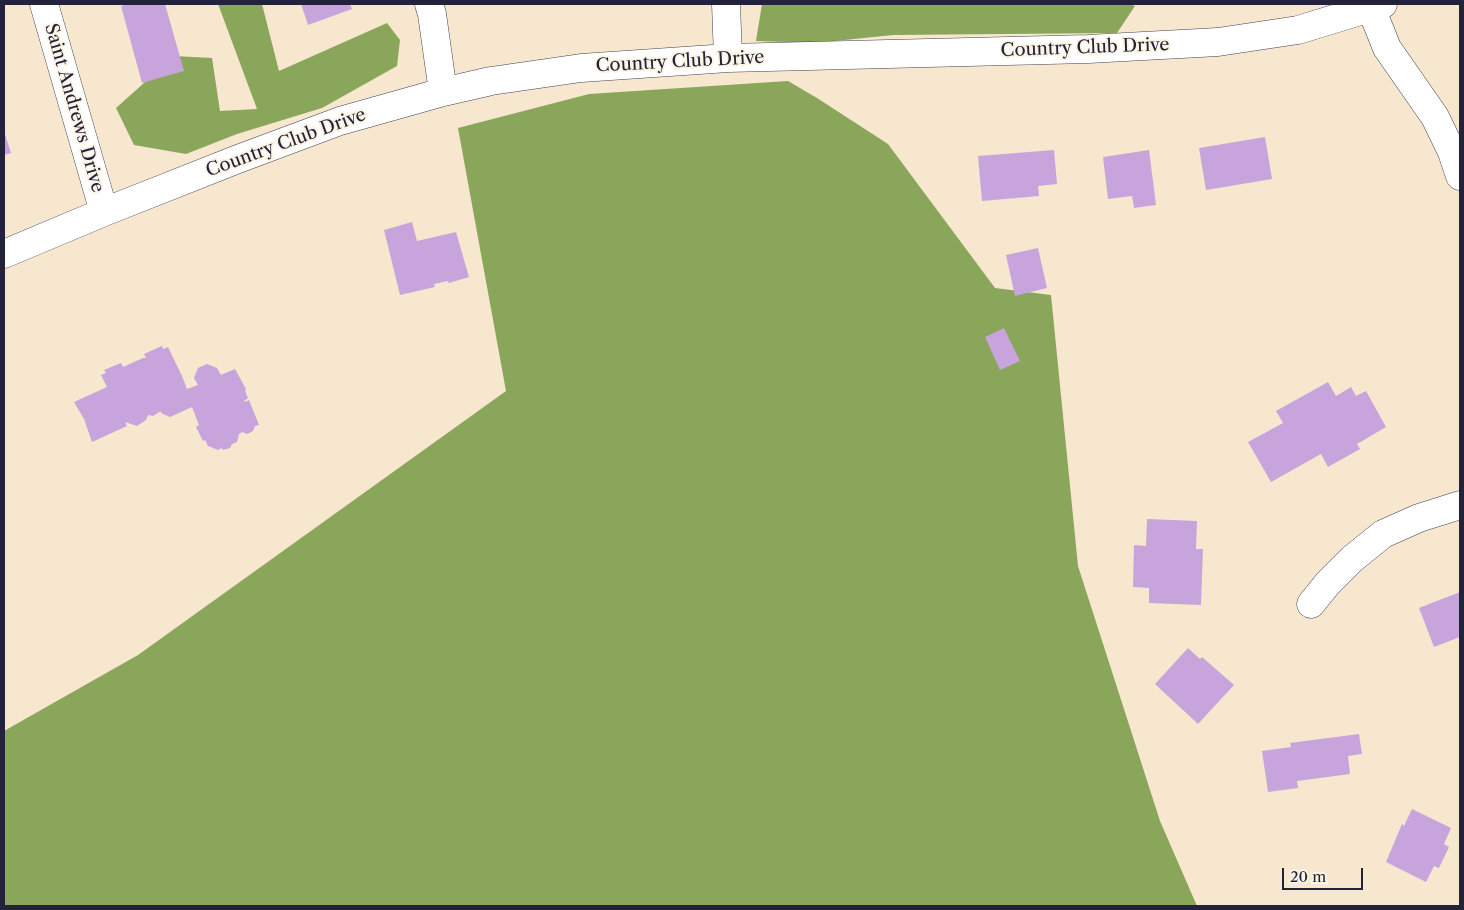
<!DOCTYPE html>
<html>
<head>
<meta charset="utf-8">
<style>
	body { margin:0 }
	#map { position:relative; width:1464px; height:910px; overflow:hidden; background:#f7e7cf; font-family:"Libre Caslon Text",serif }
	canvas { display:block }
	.frame { position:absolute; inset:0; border:5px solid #22223b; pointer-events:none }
	.scale { position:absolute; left:1282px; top:868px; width:81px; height:22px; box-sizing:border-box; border:2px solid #22223b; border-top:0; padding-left:6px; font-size:15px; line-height:18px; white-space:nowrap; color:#22223b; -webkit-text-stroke:4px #fcf5e5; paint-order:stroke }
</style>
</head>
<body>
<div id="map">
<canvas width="1464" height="910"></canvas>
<div class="frame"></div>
<div class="scale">20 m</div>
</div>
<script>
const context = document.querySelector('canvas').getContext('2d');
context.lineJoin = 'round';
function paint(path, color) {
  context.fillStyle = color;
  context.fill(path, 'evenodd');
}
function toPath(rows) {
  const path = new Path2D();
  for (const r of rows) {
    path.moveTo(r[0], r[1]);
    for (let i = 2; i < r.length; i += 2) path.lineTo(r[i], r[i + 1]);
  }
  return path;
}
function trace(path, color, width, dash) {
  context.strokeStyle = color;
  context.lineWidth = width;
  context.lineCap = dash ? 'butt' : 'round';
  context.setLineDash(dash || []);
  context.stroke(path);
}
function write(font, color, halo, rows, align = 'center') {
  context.font = font + ' "Libre Caslon Text",serif';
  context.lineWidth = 4;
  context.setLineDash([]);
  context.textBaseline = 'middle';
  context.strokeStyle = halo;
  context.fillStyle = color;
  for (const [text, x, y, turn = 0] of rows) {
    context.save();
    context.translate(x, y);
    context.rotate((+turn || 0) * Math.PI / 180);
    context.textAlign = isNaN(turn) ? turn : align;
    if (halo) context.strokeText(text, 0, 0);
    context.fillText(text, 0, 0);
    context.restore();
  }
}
paint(toPath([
	[218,4,262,4,279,71,387,23,400,40,397,66,322,108,237,134,186,154,134,145,116,108,174,56,212,58,220,111,257,109],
	[762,4,1129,4,1135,6,1117,33,893,35,815,43,756,41],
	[788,81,817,98,888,144,995,288,1051,295,1078,566,1160,821,1197,906,4,906,4,731,138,655,506,391,458,128,589,94]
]), '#8aa65a');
paint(toPath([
	[128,4,165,4,184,71,142,83,121,6],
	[301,4,350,4,352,9,308,25],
	[4,131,11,153,4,155],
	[1265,137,1272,179,1206,190,1199,148],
	[1054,150,1057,184,1038,186,1039,196,982,201,978,156],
	[1149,150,1156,205,1134,208,1132,196,1108,199,1103,157],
	[412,222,417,241,456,232,469,277,449,283,448,281,434,284,435,287,400,295,384,230],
	[1038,248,1047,288,1015,296,1006,255],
	[1004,328,1020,361,1000,370,985,337],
	[162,346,163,349,168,347,182,376,187,389,198,385,194,378,198,368,207,364,217,368,221,375,235,369,246,389,245,391,248,398,244,401,245,402,249,400,259,425,255,426,253,431,247,434,242,432,239,434,237,442,232,444,230,448,223,450,222,448,218,450,208,446,205,440,203,441,196,427,199,425,192,407,170,417,161,413,161,411,153,416,148,415,146,420,137,426,125,422,127,426,92,442,84,419,74,402,107,387,101,375,106,373,104,370,121,363,123,367,143,358,146,358,144,354],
	[1328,382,1336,396,1351,387,1356,396,1366,391,1386,427,1357,444,1360,449,1328,467,1321,454,1271,482,1248,442,1283,423,1276,411],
	[1147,519,1197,521,1196,549,1203,549,1201,605,1149,603,1149,588,1133,587,1134,545,1146,546],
	[1460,592,1460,637,1434,647,1419,608],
	[1188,648,1200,659,1202,657,1234,685,1198,724,1155,684],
	[1359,734,1362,754,1348,756,1350,774,1297,781,1298,788,1268,792,1262,751,1291,747,1290,743],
	[1412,809,1451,828,1444,844,1449,847,1439,868,1434,866,1426,882,1386,862,1402,824,1404,826]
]), '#c7a5dc');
const street = toPath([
	[44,4,104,212],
	[429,4,432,14,443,92],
	[726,4,728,58],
	[1371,8,1387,48,1435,117,1452,152,1460,176],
	[4,254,104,212,238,159,340,121,443,92,491,81,581,68,728,58,1088,49,1218,42,1298,30,1383,4],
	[1311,604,1328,583,1352,559,1383,534,1419,518,1460,505]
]);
trace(street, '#424051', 29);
trace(street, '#fff', 28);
write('18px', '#22223b', '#fcf5e5', [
	["Country Club Drive",1085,48,-2],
	["Country Club Drive",680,62,-3],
	["Saint Andrews Drive",74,108,74],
	["Country Club Drive",286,143,-20]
]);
</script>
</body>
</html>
